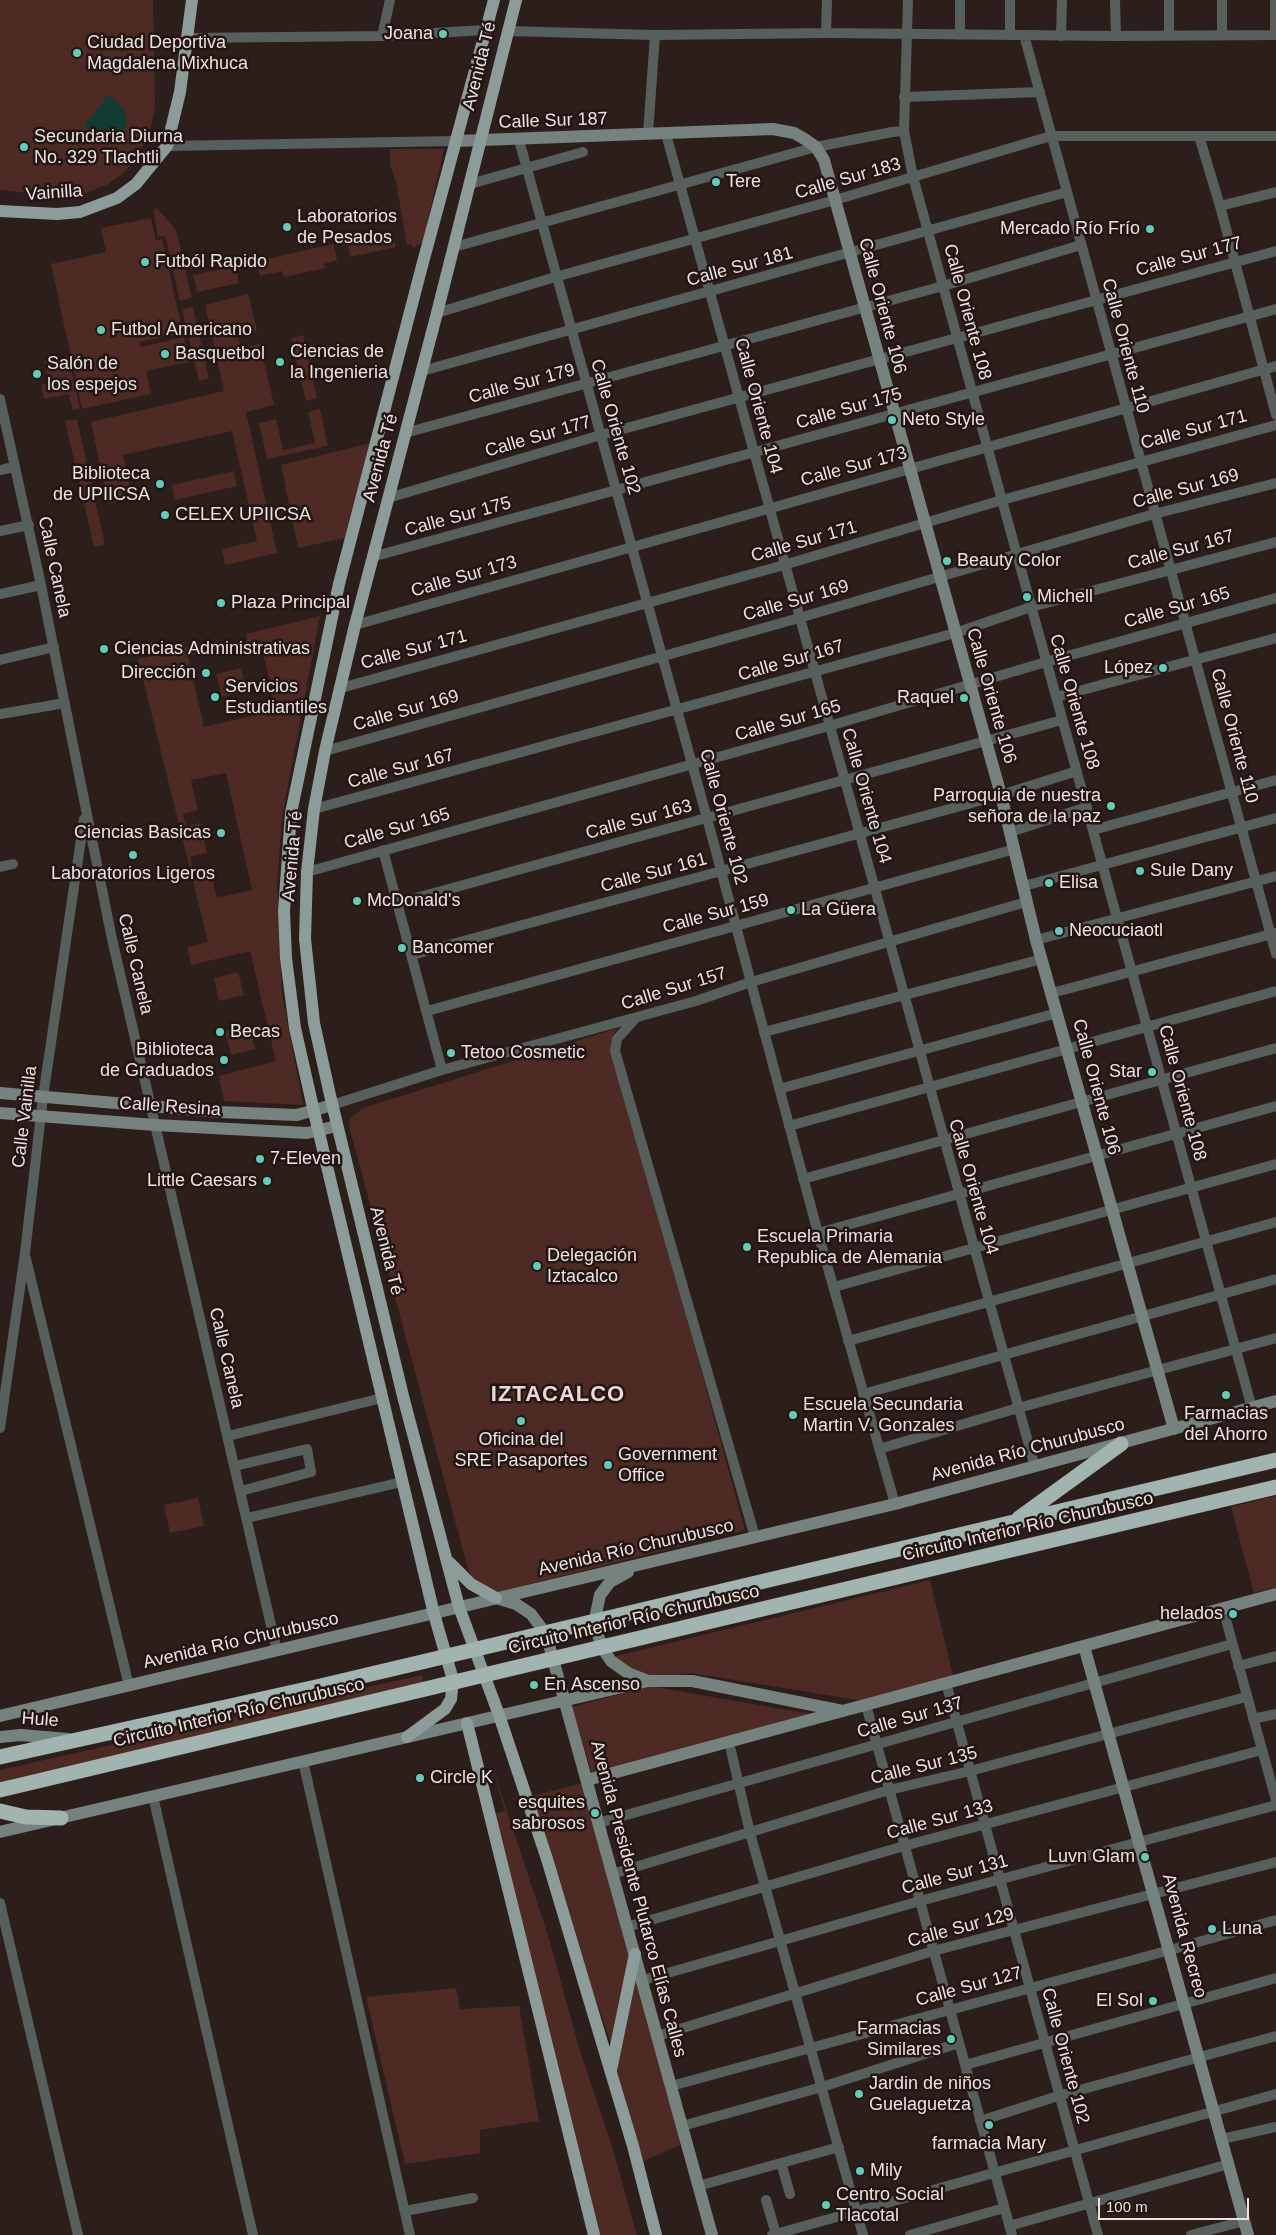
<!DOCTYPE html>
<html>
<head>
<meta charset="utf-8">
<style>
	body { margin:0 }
	#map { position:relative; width:1276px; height:2235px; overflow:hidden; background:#2c1e1b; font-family:Helvetica,sans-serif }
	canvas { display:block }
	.scale { position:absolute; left:1098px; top:2198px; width:151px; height:22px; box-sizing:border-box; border:2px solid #ece2e0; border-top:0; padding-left:6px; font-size:15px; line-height:18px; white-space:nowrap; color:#ece2e0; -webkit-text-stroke:4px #221512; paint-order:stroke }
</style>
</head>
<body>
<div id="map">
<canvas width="1276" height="2235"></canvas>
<div class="scale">100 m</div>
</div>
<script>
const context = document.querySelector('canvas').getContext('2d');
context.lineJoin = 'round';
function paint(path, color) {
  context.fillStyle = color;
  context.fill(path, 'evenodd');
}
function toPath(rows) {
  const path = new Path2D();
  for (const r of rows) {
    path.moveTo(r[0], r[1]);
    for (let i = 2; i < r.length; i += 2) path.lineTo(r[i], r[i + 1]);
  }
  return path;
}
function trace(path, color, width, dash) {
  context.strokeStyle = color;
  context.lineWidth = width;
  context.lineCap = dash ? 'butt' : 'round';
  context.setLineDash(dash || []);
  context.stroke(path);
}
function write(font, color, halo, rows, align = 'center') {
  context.font = font + ' Helvetica,sans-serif';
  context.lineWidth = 5;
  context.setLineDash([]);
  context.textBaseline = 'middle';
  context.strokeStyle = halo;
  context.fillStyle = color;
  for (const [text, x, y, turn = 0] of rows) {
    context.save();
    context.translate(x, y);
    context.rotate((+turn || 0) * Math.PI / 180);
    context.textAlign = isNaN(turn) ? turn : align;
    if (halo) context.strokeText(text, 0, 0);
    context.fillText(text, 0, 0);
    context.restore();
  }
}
paint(toPath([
	[0,0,153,0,155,107,151,127,138,156,125,172,108,184,86,193,61,197,0,190],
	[390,149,444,149,423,242,413,248,411,244,407,245,396,182,390,165],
	[157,208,176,230,192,298,180,301,165,236,158,237,153,209],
	[151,218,156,241,162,239,183,333,140,342,141,347,184,337,189,362,146,371,151,394,82,409,51,264,106,252,101,228],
	[392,231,396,247,350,257,347,241],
	[334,244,337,260,324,264,325,268,284,277,282,271,260,276,257,261],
	[236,266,239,283,197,292,193,275],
	[248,294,257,331,238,335,241,348,260,344,274,405,246,412,277,553,225,565,222,549,257,541,232,431,123,455,133,499,108,504,91,422,224,391,205,305],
	[193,307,209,378,199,381,182,309],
	[303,335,317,398,306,401,291,339],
	[68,356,80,408,73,410,69,394,44,399,41,385,49,383,44,361],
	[320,409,328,446,267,459,259,423,276,419,283,450,315,443,308,412],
	[77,419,105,545,94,547,65,421],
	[371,443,348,537,298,548,281,465],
	[234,471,237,486,175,500,172,485],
	[320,616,282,818,277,885,282,994,303,1105,224,1101,219,1076,276,1061,250,951,191,965,187,947,208,942,138,659,205,643,208,651,188,656,204,727,276,710,260,639,248,642,246,634],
	[226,773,252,890,217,898,210,867,193,870,190,857,207,853,200,823,186,826,183,814,198,810,191,780],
	[241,668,247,691,222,697,216,674],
	[238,972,244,995,219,1001,214,978],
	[249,1025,255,1049,231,1055,225,1031],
	[618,1028,613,1035,611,1043,745,1530,494,1593,475,1582,468,1569,349,1126,350,1118,363,1108],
	[1276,1496,1276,1587,1254,1593,1231,1507],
	[198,1498,204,1526,170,1533,164,1505],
	[930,1580,953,1676,863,1701,691,1673,637,1681,612,1657],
	[422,1675,424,1686,28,1775,0,1783,0,1770],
	[650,1686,816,1715,594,1780,572,1707],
	[492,1766,547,1932,580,2051,611,2143,637,2235,598,2235,493,1814,505,1811],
	[583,1783,630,1952,613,2050,527,1797],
	[636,1970,682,2144,642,2162,616,2065],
	[456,1988,460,2009,519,2006,539,2121,480,2130,480,2153,405,2164,366,1997]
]), '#4d2a23');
paint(toPath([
	[109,94,123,108,127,122,124,131,111,138,99,135,84,126]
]), '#113c34');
trace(toPath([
	[908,0,904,131,913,177,1252,1408],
	[1115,0,1116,36],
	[1169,0,1169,35],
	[1222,0,1222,35],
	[507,31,655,35,826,33,1116,36,1276,35],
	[826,33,827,0],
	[960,35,960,0],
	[1010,35,1010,0],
	[1024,35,1276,954],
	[1275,35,1275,0],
	[382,36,390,0],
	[1061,36,1062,0],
	[187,38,382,36,486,30],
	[904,97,1040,92],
	[648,134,655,35],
	[666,134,1035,1467],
	[1199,136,1220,206,1276,415],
	[519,140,707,818,818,1233,895,1504],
	[167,146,456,141],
	[470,184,583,152],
	[1220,206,1276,192],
	[454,247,816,147,892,132,904,131],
	[437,313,555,277,835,200,1051,136,1276,136],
	[422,371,1067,192],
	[0,399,41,585,112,939,277,1651],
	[405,433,943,286,1081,245],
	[0,470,14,467],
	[388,498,601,435,1276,251],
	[0,531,29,525],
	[372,557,1276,309],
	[0,594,41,585],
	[355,625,1276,366],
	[0,660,54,647],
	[341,688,784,565,1002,500,1276,425],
	[1056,697,1276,638],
	[1,714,65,703],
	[325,751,799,618,1154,514,1276,483],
	[314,809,955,633,1031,607,1276,542],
	[1093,830,1276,780],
	[1010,832,1087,807],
	[383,850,442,1070],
	[0,867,13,864],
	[307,872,829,726,1046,662,1276,598],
	[1024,886,1276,818],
	[398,903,1062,720],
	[1036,940,1276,876],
	[412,955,1001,795,1077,771],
	[1052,993,1275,933],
	[427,1011,1015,849],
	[634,1020,617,1039,615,1051,755,1537],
	[764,1032,1042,959],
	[779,1089,1057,1013],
	[332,1105,442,1070,696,1001,751,982,1026,902],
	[789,1126,1276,991],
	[803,1179,1276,1048],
	[818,1233,1276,1106],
	[26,1259,129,1686],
	[834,1287,1276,1164],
	[848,1341,1276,1222],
	[863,1394,1276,1279],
	[0,1428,25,1253,43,1097,84,819],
	[228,1436,382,1398],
	[879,1449,1018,1408,1276,1338],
	[235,1466,307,1449,311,1472,241,1491],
	[247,1518,402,1482],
	[1223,1609,1276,1800],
	[1238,1666,1276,1656],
	[946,1683,1098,2235],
	[866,1705,1012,2235],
	[1253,1719,1276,1714],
	[729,1742,750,1833,863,2235],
	[303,1761,410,2235],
	[153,1796,253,2235],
	[598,1823,1232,1644],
	[612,1874,889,1790,970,1771,1246,1697],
	[0,1903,78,2235],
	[627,1927,904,1846,1262,1750],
	[643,1980,920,1901,1276,1805],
	[657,2036,933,1951,1276,1862],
	[965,2065,1276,1978],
	[671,2086,1170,1950,1276,1920],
	[980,2121,1058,2096,1276,2036],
	[682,2126,822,2087,959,2043],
	[1222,2139,1276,2127],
	[781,2163,790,2194],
	[698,2186,839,2147],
	[766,2200,776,2234],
	[405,2211,473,2198],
	[1009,2226,1229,2164],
	[772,2235,1276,2094],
	[910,2235,1004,2208],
	[1191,2235,1244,2221]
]), '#575f5d', 10);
trace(toPath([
	[456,141,773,129,794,133,803,138,816,147,824,160,1001,795,1036,940,1174,1429],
	[0,1093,219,1112,297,1115,332,1105],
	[0,1113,155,1125,307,1133,337,1126],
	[628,1572,610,1582,600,1595,596,1614,597,1633,603,1649,611,1661,628,1673,648,1681],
	[496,1598,516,1604,531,1614,543,1630,548,1641,712,2235],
	[1084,1646,1248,2235],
	[0,1716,895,1504,1276,1401],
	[0,1737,21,1735,68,1739],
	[587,1780,1276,1594],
	[0,1832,648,1681,692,1681,843,1711]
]), '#75827e', 12);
trace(toPath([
	[516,0,437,313,355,625,325,751,314,809,307,872,305,939,314,1023,330,1095,404,1400,459,1607,499,1715,547,1859,633,2146,656,2235],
	[0,211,57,214,80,212,117,198,136,184,167,146,180,92,192,0],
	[449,1562,471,1584,496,1598],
	[467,1723,594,2235],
	[407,1737,445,1709,451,1699,453,1680,434,1614,314,1112,295,1028,286,958,284,911,291,813,339,584,422,266,494,0],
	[611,2070,635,1954]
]), '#8c9c98', 12);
trace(toPath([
	[1019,1518,1121,1444],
	[0,1757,316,1687,1276,1460],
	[0,1790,1276,1487],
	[0,1811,26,1817,61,1818]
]), '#a1b4af', 15);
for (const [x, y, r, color] of [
	[443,34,5,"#5eceb8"],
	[77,53,5,"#5eceb8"],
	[24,147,5,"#5eceb8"],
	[716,182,5,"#5eceb8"],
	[287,227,5,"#5eceb8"],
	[1150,229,5,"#5eceb8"],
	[145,262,5,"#5eceb8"],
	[101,330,5,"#5eceb8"],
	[165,354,5,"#5eceb8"],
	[280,362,5,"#5eceb8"],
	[37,374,5,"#5eceb8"],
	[892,420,5,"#5eceb8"],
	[160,484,5,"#5eceb8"],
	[165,515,5,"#5eceb8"],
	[947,561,5,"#5eceb8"],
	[1027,597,5,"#5eceb8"],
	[221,603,5,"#5eceb8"],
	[104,649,5,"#5eceb8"],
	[1163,668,5,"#5eceb8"],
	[206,673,5,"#5eceb8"],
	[215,697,5,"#5eceb8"],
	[964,698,5,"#5eceb8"],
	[1111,806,5,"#5eceb8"],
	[221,833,5,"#5eceb8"],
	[133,855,5,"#5eceb8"],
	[1140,871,5,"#5eceb8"],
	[1049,883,5,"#5eceb8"],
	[357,901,5,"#5eceb8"],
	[791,910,5,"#5eceb8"],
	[1059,931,5,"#5eceb8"],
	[402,948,5,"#5eceb8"],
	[220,1032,5,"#5eceb8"],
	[451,1053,5,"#5eceb8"],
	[224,1060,5,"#5eceb8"],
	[1152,1072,5,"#5eceb8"],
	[260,1159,5,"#5eceb8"],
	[267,1181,5,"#5eceb8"],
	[747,1247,5,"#5eceb8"],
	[537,1266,5,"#5eceb8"],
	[1226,1395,5,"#5eceb8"],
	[793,1415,5,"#5eceb8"],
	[521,1421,5,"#5eceb8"],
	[608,1465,5,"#5eceb8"],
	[1233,1614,5,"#5eceb8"],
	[534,1685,5,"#5eceb8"],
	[420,1778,5,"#5eceb8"],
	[595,1813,5,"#5eceb8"],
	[1145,1857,5,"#5eceb8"],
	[1212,1929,5,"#5eceb8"],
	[1153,2001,5,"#5eceb8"],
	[951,2039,5,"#5eceb8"],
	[859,2094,5,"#5eceb8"],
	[989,2125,5,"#5eceb8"],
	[860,2171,5,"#5eceb8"],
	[826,2205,5,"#5eceb8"]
]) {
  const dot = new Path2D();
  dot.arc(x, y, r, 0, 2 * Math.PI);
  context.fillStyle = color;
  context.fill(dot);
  trace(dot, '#221512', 2);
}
write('18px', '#ece2e0', '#221512', [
	["Joana",433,34,"right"],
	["Ciudad Deportiva",87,43],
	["Magdalena Mixhuca",87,64],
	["Secundaria Diurna",34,137],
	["No. 329 Tlachtli",34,158],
	["Tere",726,182],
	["Laboratorios",297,217],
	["de Pesados",297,238],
	["Mercado Río Frío",1140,229,"right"],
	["Futból Rapido",155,262],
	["Futbol Americano",111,330],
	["Ciencias de",290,352],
	["la Ingenieria",290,373],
	["Basquetbol",175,354],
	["Salón de",47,364],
	["los espejos",47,385],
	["Neto Style",902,420],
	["Biblioteca",150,474,"right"],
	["de UPIICSA",150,495,"right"],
	["CELEX UPIICSA",175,515],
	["Beauty Color",957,561],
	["Michell",1037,597],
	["Plaza Principal",231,603],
	["Ciencias Administrativas",114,649],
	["López",1153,668,"right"],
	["Dirección",196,673,"right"],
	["Servicios",225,687],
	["Estudiantiles",225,708],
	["Raquel",954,698,"right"],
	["Parroquia de nuestra",1101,796,"right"],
	["señora de la paz",1101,817,"right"],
	["Ciencias Basicas",211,833,"right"],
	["Sule Dany",1150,871],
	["Laboratorios Ligeros",133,874,"center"],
	["Elisa",1059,883],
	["McDonald's",367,901],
	["La Güera",801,910],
	["Neocuciaotl",1069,931],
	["Bancomer",412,948],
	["Becas",230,1032],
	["Biblioteca",214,1050,"right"],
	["de Graduados",214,1071,"right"],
	["Tetoo Cosmetic",461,1053],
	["Star",1142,1072,"right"],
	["7-Eleven",270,1159],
	["Little Caesars",257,1181,"right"],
	["Escuela Primaria",757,1237],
	["Republica de Alemania",757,1258],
	["Delegación",547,1256],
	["Iztacalco",547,1277],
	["Escuela Secundaria",803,1405],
	["Martin V. Gonzales",803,1426],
	["Farmacias",1226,1414,"center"],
	["del Ahorro",1226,1435,"center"],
	["Oficina del",521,1440,"center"],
	["SRE Pasaportes",521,1461,"center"],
	["Government",618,1455],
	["Office",618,1476],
	["helados",1223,1614,"right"],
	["En Ascenso",544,1685],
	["Circle K",430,1778],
	["esquites",585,1803,"right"],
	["sabrosos",585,1824,"right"],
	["Luvn Glam",1135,1857,"right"],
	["Luna",1222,1929],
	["El Sol",1143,2001,"right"],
	["Farmacias",941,2029,"right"],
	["Similares",941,2050,"right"],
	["Jardin de niños",869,2084],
	["Guelaguetza",869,2105],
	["farmacia Mary",989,2144,"center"],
	["Mily",870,2171],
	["Centro Social",836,2195],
	["Tlacotal",836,2216]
], 'left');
write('18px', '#ece2e0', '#221512', [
	["Avenida Té",480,66,-76],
	["Calle Sur 187",553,121,-2],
	["Calle Sur 183",848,179,-16],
	["Vainilla",54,193,-4],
	["Calle Sur 177",1189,257,-15],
	["Calle Sur 181",740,267,-15],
	["Calle Oriente 106",882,306,75],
	["Calle Oriente 108",967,312,75],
	["Calle Oriente 110",1125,346,75],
	["Calle Sur 179",522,384,-15],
	["Calle Oriente 104",758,406,75],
	["Calle Sur 175",849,409,-16],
	["Calle Oriente 102",615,427,74],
	["Calle Sur 171",1194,430,-15],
	["Calle Sur 177",538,437,-16],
	["Avenida Té",381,458,-75],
	["Calle Sur 173",854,467,-15],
	["Calle Sur 169",1186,489,-15],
	["Calle Sur 175",458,517,-15],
	["Calle Sur 171",804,542,-16],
	["Calle Sur 167",1181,550,-15],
	["Calle Canela",54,567,78],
	["Calle Sur 173",464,577,-16],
	["Calle Sur 169",796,601,-16],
	["Calle Sur 165",1177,608,-16],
	["Calle Sur 171",414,650,-15],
	["Calle Sur 167",791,661,-16],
	["Calle Oriente 106",991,696,74],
	["Calle Oriente 108",1074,702,74],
	["Calle Sur 169",406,711,-16],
	["Calle Sur 165",788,721,-16],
	["Calle Oriente 110",1234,736,75],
	["Calle Sur 167",401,769,-15],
	["Calle Oriente 104",866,796,74],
	["Calle Oriente 102",723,817,75],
	["Calle Sur 163",639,820,-15],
	["Calle Sur 165",397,829,-16],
	["Avenida Té",293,856,-85],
	["Calle Sur 161",654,873,-15],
	["Calle Sur 159",716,914,-15],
	["Calle Canela",135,964,77],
	["Calle Sur 157",674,989,-17],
	["Calle Oriente 106",1096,1087,75],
	["Calle Oriente 108",1182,1093,75],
	["Calle Resina",170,1107,4],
	["Calle Vainilla",25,1117,-83],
	["Calle Oriente 104",973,1187,74],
	["Avenida Té",386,1251,76],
	["Calle Canela",226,1358,77],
	["Avenida Río Churubusco",1028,1450,-15],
	["Circuito Interior Río Churubusco",1028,1527,-13],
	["Avenida Río Churubusco",636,1548,-13],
	["Circuito Interior Río Churubusco",634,1620,-13],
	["Avenida Río Churubusco",241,1641,-13],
	["Circuito Interior Río Churubusco",239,1713,-13],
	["Calle Sur 137",910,1718,-16],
	["Hule",40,1720,4],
	["Calle Sur 135",924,1766,-14],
	["Calle Sur 133",940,1820,-15],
	["Calle Sur 131",955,1875,-15],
	["Avenida Presidente Plutarco Elías Calles",638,1899,75],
	["Calle Sur 129",961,1928,-15],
	["Avenida Recreo",1184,1936,75],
	["Calle Sur 127",969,1987,-15],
	["Calle Oriente 102",1065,2056,75]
]);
context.letterSpacing = '1px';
write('bold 22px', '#ecd9d5', '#221512', [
	["IZTACALCO",558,1395]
]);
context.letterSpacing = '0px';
</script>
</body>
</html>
